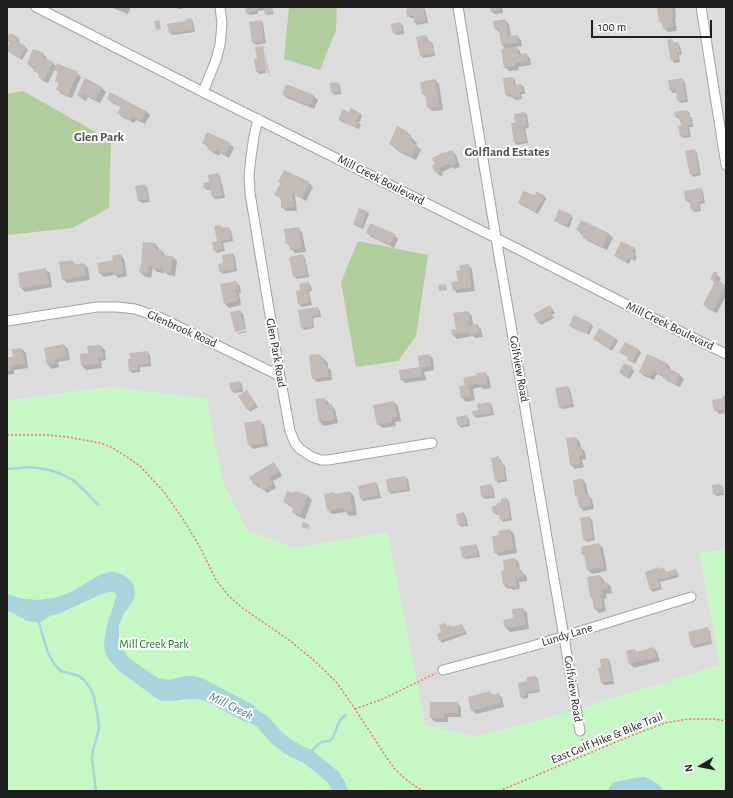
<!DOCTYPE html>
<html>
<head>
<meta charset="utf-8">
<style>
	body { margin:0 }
	#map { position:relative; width:733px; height:798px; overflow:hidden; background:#f0ece6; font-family:"Alegreya Sans",sans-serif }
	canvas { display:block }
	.frame { position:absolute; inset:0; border:8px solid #1f1f1f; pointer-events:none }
	.north { position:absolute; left:681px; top:746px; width:40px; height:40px; -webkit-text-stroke:3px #fff; paint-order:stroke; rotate:260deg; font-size:11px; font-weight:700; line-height:16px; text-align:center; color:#1f1f1f }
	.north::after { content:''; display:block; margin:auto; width:14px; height:18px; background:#1f1f1f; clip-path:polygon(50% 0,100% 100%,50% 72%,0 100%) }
	.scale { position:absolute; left:591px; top:20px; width:121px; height:18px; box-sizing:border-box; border:2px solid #1f1f1f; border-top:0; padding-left:5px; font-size:12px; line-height:14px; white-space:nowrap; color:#1f1f1f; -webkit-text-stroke:3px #fff; paint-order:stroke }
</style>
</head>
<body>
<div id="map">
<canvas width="733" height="798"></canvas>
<div class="frame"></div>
<div class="north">N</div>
<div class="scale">100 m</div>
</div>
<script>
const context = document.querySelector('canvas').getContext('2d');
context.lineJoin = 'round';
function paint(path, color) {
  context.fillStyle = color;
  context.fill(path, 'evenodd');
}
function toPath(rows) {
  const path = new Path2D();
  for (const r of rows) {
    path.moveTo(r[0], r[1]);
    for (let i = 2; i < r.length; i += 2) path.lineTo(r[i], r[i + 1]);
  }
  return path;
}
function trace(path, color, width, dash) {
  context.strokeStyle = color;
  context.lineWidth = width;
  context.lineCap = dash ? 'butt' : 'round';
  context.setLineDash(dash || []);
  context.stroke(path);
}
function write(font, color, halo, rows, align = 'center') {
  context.font = font + ' "Alegreya Sans",sans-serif';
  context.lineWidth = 4;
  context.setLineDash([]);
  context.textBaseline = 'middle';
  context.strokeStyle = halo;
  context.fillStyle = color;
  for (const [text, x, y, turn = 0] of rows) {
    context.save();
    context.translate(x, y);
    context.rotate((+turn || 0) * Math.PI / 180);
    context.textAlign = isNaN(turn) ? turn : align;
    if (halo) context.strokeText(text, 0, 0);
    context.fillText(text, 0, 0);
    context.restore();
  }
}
paint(toPath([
	[7,7,726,7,726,549,700,554,720,665,576,710,477,737,425,725,387,533,294,548,247,531,222,481,206,399,110,387,7,401]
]), '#dddcdd');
paint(toPath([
	[289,7,337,7,336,30,320,70,284,59],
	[23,91,111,141,109,208,72,228,7,235,7,94],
	[358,241,428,255,416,336,398,361,356,367,341,282]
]), '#afce9c');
paint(toPath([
	[110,387,206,399,222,481,247,531,294,548,387,532,425,725,477,737,576,710,720,665,700,554,726,549,726,791,7,791,7,401]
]), '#c6f8c5');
paint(toPath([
	[109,572,115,572,123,575,130,580,134,586,135,593,134,599,123,615,119,626,119,639,122,649,130,659,158,678,168,680,185,676,194,676,202,678,255,706,245,722,210,703,199,699,188,699,172,701,162,701,153,696,118,670,110,661,105,652,104,642,107,625,116,597,116,594,113,592,108,592,99,595,61,613,50,616,41,622,35,622,27,621,11,612,7,611,7,594,24,599,38,600,54,598,73,591,89,581,100,575]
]), '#a8d5dc');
paint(toPath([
	[110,7,131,7,128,14],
	[176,7,192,7,179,9],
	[246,7,272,7,274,14,267,15,266,10,258,11,258,14,250,15,247,13],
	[423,7,425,9,428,23,417,25,415,22,414,18,411,18,408,16],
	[491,7,502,7,503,13,495,14,492,12],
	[658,7,675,7,676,19,675,19,677,31,668,32,664,28,663,24,660,21],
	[191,19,193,21,195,32,172,35,170,33],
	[505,20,509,24,511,37,517,36,521,40,522,46,516,47,520,51,521,55,526,54,530,58,531,65,518,67,519,70,509,71,505,67,506,49,502,45,500,34,496,29],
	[261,21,263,23,266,43,256,45,253,42],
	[400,23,403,26,404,34,396,35,394,32],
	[426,36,428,39,429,42,431,42,433,44,435,56,423,58,421,55],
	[17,38,20,40,18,43,25,47,28,50,22,60,7,51,10,43,7,40],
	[672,40,675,44,677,43,680,46,682,54,679,55,680,62,675,63,672,60],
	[263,47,264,48,262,48,266,73,259,74,257,72,258,60],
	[265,49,269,73,268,73],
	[43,54,47,58,46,60,52,62,57,67,77,73,81,77,72,98,61,94,58,90,60,85,56,81,59,73,55,69,48,83,43,81,39,77,40,75,35,71,35,69,32,68,28,64],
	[512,78,515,80,516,86,521,85,524,87,525,94,521,94,522,99,515,100,512,96,509,97,506,95],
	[682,79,685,82,688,102,681,103,678,101,677,92,673,93,670,90],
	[85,80,102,88,106,92,100,103,88,97,86,101,82,99,78,95],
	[435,80,439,84,443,110,432,111,428,107,427,98,422,93],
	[337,83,340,85,341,94,335,95,332,92],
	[287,85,314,96,318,100,314,109,287,98,283,94],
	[111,94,146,111,150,115,145,124,136,120,134,123,122,117,118,113,121,107,112,103,108,99],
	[687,111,690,113,690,116,692,118,693,127,689,127,691,137,684,138,681,136,682,126,681,119,679,119,676,117],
	[360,113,362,116,359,123,361,125,359,129,342,122,339,119,349,114],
	[525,113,527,115,529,127,525,129,528,143,517,145,515,143,516,123],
	[407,132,411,136,410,137,413,139,417,143,416,145,421,150,416,160,401,153,390,144],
	[203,143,230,144,234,148,229,158,220,153,219,156,212,152,208,148,208,147],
	[694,150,697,153,701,175,693,177,691,174],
	[452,151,456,155,460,167,455,169,453,167,442,172,443,175,440,176,436,172,433,166],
	[218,174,220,176,221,182,222,183,225,198,215,199,213,197,212,190,207,190,205,188],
	[309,183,313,187,306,201,295,195,297,211,286,211,282,207,282,200,276,195],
	[145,185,147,187,150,202,142,203,139,201,136,187],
	[701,189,703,192,705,203,700,204,701,211,694,212,692,210,690,202,689,203,686,200],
	[535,196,544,196,546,199,538,214,521,205,519,203],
	[359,209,367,212,369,214,363,229,356,226,354,224],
	[571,216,573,218,569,228,558,223,555,220],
	[582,221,609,234,613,238,607,250,588,241,584,237,584,236,581,234,577,230],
	[220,226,222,228,229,228,231,231,233,241,223,243,225,251,217,253,215,250,218,242],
	[298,228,302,232,306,252,295,253,291,249,290,246,287,243],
	[367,233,394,235,398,239,394,248,371,237],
	[155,244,159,248,159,250,162,251,165,255,165,256,173,257,177,261,175,276,168,275,164,271,164,273,157,272,153,268,151,278,144,276,140,272],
	[634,248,636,251,635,254,637,257,635,261,631,259,629,264,618,258,615,256],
	[233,254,235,257,237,271,223,274,220,271],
	[121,255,124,259,127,276,119,278,115,275,104,277,100,273],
	[303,256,305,258,309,277,297,279,294,277,290,258],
	[72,261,76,265,84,264,88,268,90,280,67,283,63,279],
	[468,265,472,269,475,291,457,293,454,289,459,282,461,271],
	[46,270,50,273,52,287,25,292,21,288,19,274],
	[714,273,721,278,719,282,726,286,726,296,717,313,708,309,704,305,715,283,711,279],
	[236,282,240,286,241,293,239,293,241,305,229,308,225,304],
	[308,283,311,286,312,291,309,292,312,305,302,307,299,304,301,291],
	[550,306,555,313,552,315,554,318,541,325,539,322],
	[318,308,320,311,321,317,313,318,314,328,304,330,302,327,299,311],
	[240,311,243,314,246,329,236,331,236,332,235,332],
	[468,312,472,316,473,326,477,325,481,329,483,337,475,338,473,336,457,339,453,335],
	[574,317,591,324,593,327,589,335,573,328,570,326],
	[246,331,247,332,238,334,237,333],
	[594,339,616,339,618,341,612,351],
	[625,343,639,350,641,353,635,364,628,359,629,358,620,352],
	[64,345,68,349,70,360,58,362,59,367,52,369,48,365],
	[101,346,105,350,106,360,101,361,102,368,86,370,82,366,89,354],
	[22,349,26,353,28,368,14,370,14,374,7,375,7,359,14,357],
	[147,352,150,355,151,366,140,367,140,372,132,373,130,370],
	[319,355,328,363,328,368,331,370,332,380,317,382,313,378],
	[429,355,433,359,434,370,424,372,426,380,405,383,401,379,420,368],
	[648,355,667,364,671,368,669,370,680,375,684,379,680,387,667,381,664,377,657,374,654,380,644,376,640,372],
	[632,368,634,371,630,379,622,375,620,372],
	[485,373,489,377,491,388,483,389,481,387,473,389,475,400,466,402,462,398,460,387,466,386],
	[239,382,242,384,243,392,234,393,232,391,230,384],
	[568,387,570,389,574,407,562,409,559,406],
	[249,394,258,407,250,412,248,409],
	[726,396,726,415,726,413,719,414,715,410],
	[325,399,329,403,329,405,331,405,335,409,338,423,324,426,320,422],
	[394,402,398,406,401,421,395,422,396,426,382,428,378,424],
	[490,403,492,405,494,415,477,418,474,416,474,412,480,410],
	[467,417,469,419,470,426,461,428,459,425],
	[260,421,264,425,268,446,253,449,249,445,245,423],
	[576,438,580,442,581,447,585,452,586,459,582,460,584,467,575,469,571,465],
	[498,457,501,460,502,464,505,466,507,481,498,483,496,480],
	[274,464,278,468,282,476,273,481,276,488,267,493,261,487,259,488,255,484],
	[405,477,408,479,410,491,391,494,389,492],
	[582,479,586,483,588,495,592,499,594,509,584,511,580,507,578,498,576,496],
	[376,483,378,486,381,498,363,501,361,499],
	[491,485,493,488,495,498,485,499,482,497],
	[721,485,723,487,724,495,717,496,714,494],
	[296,492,308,496,312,500,305,519,297,516,293,512,294,508,288,505,284,501,295,495],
	[350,492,354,496,357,515,349,516,346,512,332,514,328,510,334,493,336,495],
	[507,499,509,501,512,520,503,522,501,519,500,515,497,515,494,513],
	[464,514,466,516,468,526,461,527,459,524],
	[589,518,592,520,595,540,587,542,584,539],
	[510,530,514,534,517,553,499,556,495,552,500,536],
	[599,544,603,548,607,571,592,574,588,570,585,557,583,555],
	[476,545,478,548,480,557,466,559,463,557],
	[515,559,519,563,520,569,527,577,527,581,519,582,520,589,513,590,511,588,508,589,504,585,505,571],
	[664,569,667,573,675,570,678,573,679,577,660,582,662,589,653,592,651,590,646,572],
	[600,576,604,580,604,583,607,583,611,587,612,593,606,594,607,598,604,599,606,611,599,613,595,609,594,599,591,597,588,578],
	[523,609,527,613,529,629,510,632,506,628],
	[445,624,447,627,453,628,462,625,464,628,467,634,442,643,440,640],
	[707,629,710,631,712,644,694,648,692,645],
	[654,648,657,652,660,661,634,668,630,664,634,650,637,652],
	[608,659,610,661,614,684,604,685,602,683,599,669,602,668],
	[536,677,538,679,540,692,528,694,528,698,523,699,521,696,528,682],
	[490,693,493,695,498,694,502,698,504,707,476,714,472,710],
	[457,703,461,707,461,717,448,717,448,722,435,722,431,718]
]), '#0003');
trace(toPath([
	[7,469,31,467,50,470,61,474,73,480,85,491,98,505],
	[38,620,48,653,54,664,61,671,79,676,84,680,91,689,94,697,97,712,99,727,97,736,93,750,92,759,96,791],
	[306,756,319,744,322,742,329,741,332,739,340,720,346,715]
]), '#a8d5dc', 2.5);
trace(toPath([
	[232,705,262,721,276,737,288,747,310,758,333,777,338,785,340,791],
	[616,791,617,789,643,784,655,791]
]), '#a8d5dc', 15);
paint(toPath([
	[245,7,261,7,261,8,256,9,256,11,246,13],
	[264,7,272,7,273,13,265,14],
	[417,7,423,7,426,21,414,23,413,16,407,17,406,9],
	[490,7,501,7,501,10,491,12],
	[657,7,672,7,673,15,671,15,673,27,663,29,662,21,659,22],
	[191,18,193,30,169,33,167,24,186,21,186,19],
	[506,19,508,36,518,35,519,42,501,45,499,29,495,30,493,21],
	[159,20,161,29,156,30,154,21],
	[261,20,264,41,252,43,249,22],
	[400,22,402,31,393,33,391,24],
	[10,33,18,37,16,41,26,46,20,58,7,51,7,47,10,42,7,40,7,37],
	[426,35,427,42,431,41,434,53,420,56,416,37],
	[672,39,673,43,678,42,680,52,677,53,678,60,671,61,667,40],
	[263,46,267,70,256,72,254,59,257,59,255,47],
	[517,46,518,54,527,53,528,61,515,63,515,66,504,68,501,49],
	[33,49,44,53,42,57,53,62,44,80,38,77,40,74,33,71,35,68,27,64],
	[57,63,78,72,68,95,56,90,59,83,55,81,58,72,54,70],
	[513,77,514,85,521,84,523,92,519,92,520,97,511,98,511,94,505,95,503,78],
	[85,78,102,87,96,100,84,94,82,98,77,95],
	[683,78,686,100,677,101,676,90,670,91,668,80],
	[435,79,439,106,427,108,425,93,422,94,420,82],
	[338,82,339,92,331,93,330,83],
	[286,84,314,95,310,106,282,94],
	[110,92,146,111,141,121,132,116,130,120,117,113,121,106,107,99],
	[351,108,360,113,356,121,359,122,356,128,338,119,343,109,349,112],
	[687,110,688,115,690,115,691,125,687,125,689,135,680,136,678,126,681,126,679,117,675,117,674,112],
	[525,112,527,125,523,127,526,141,514,143,511,123,515,123,514,114],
	[397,126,407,131,406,134,413,138,411,142,417,145,412,157,396,149,397,148,389,144],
	[207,132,231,143,225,155,216,150,215,152,207,149,208,146,202,143],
	[695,149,699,173,690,175,685,151],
	[452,150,457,163,450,166,449,163,439,168,440,171,435,173,432,166,435,164,432,158,444,152,444,153],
	[284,170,310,182,302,198,292,193,294,207,281,208,281,198,274,195,280,184,278,182],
	[218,173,223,196,212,197,210,187,204,189,203,183,209,182,208,175],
	[145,184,148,199,138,201,135,186],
	[701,188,703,201,698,202,699,209,691,210,689,200,685,201,684,191],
	[523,191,535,195,536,191,545,196,535,212,518,203],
	[359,208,367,211,361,227,353,224],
	[559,209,572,215,566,226,554,221],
	[581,220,609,233,603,247,582,237,584,234,576,230],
	[370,223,395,234,390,245,366,233],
	[220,225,221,228,229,227,231,239,221,241,223,249,214,251,212,242,217,241,214,226],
	[299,227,302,248,290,250,289,243,286,244,284,229],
	[621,241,635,248,632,252,636,253,632,259,629,258,626,262,614,256],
	[143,242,156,243,155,249,162,250,161,255,173,256,171,273,163,272,163,267,160,267,160,269,152,268,152,266,149,266,147,274,139,272,141,264],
	[233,253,235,269,219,272,218,264,223,263,222,255],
	[121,254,124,273,114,275,113,271,99,274,97,263,113,260,112,256],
	[303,254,307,275,293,277,289,257],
	[73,260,73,265,84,263,86,276,62,280,59,262],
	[469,264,471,287,453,290,451,282,458,281,456,271,460,270,459,265],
	[46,268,49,284,20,288,18,273],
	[714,271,718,273,715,279,726,285,713,310,703,305,715,281,710,279],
	[236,281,238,289,235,289,238,301,224,304,220,284],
	[309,282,310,289,307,290,310,302,298,305,296,291,300,290,299,284],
	[446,284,447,290,439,291,438,285],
	[550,305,553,310,550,312,552,316,538,323,533,314],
	[318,307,319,315,311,316,313,326,301,328,298,310],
	[240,310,245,330,235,332,230,312],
	[468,311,470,321,467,321,468,326,478,324,479,333,470,335,469,332,452,335,451,330,456,329,453,313],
	[574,315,591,323,587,334,569,326],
	[599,328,616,338,609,349,593,339],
	[625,342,639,349,632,362,627,360,628,357,619,352],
	[64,344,67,356,55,359,56,364,47,365,44,348],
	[101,345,103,357,98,357,99,364,81,366,80,354,88,353,87,346],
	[22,348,25,364,10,366,11,370,7,371,7,357,13,357,12,349],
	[148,351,149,364,138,365,138,370,129,371,128,359,130,359,129,353],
	[319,354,320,358,324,358,325,366,327,365,329,376,312,379,309,355],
	[429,354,431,366,421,368,422,376,400,380,399,370,419,367,418,356],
	[647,354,667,363,665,367,680,374,676,384,662,378,663,375,653,371,650,377,639,372],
	[624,363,633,367,627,377,619,372],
	[486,372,488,384,478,385,478,383,469,385,471,397,461,398,459,386,465,385,463,378,477,375,476,373],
	[240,381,241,389,231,391,229,383],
	[568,386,572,404,559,407,555,388],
	[247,390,256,404,247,410,238,396],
	[726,395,726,416,725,417,724,409,714,411,712,400,723,398,722,396],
	[325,398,326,405,332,404,334,420,319,422,315,399],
	[394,401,397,417,392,418,392,422,377,425,373,405],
	[490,402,492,413,473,416,472,411,478,410,477,404],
	[467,415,468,424,458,426,456,417],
	[261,420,264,443,248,445,244,423],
	[576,437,578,447,581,447,583,455,579,456,580,463,570,465,566,438],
	[499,456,500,463,503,463,505,479,495,481,491,458],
	[274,462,279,472,269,477,273,484,262,490,258,483,254,485,249,477],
	[406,476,408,489,388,492,386,479],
	[582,478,585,494,589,494,591,506,579,507,577,496,575,496,573,480],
	[376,482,379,495,360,499,358,486],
	[491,484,493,496,481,497,480,486],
	[721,484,723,493,713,494,712,485],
	[287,491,294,493,295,491,308,495,301,515,292,512,294,506,283,502],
	[350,491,353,511,345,512,344,508,327,511,324,494,334,492,334,494],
	[507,498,510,518,500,520,498,512,493,513,492,506,497,505,497,503,501,502,501,499],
	[464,512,466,524,458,525,456,514],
	[590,516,593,538,583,540,580,518],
	[303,522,310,525,308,529,301,527],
	[510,529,514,549,494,553,492,536,499,535,498,531],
	[599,543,604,567,587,570,584,555,582,555,581,547],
	[476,544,478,555,462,558,460,547],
	[515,558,517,567,519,567,520,573,523,572,524,577,516,578,517,586,508,587,508,584,503,585,501,571,504,570,503,560],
	[659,567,660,569,664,568,666,572,676,569,677,575,658,580,660,587,650,590,645,572],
	[600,575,601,583,607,582,608,589,602,590,603,595,601,595,603,608,594,609,592,597,590,597,587,577],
	[523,608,526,625,505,628,503,620,513,618,512,609],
	[445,623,446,626,451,625,452,627,462,624,465,632,439,641,437,634,441,632,439,625],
	[708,627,711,641,691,646,688,632],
	[654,647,656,657,629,664,626,651,635,649,636,652],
	[608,658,612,681,601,683,598,668,601,667,600,659],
	[536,676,539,690,526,692,526,696,520,697,518,683,527,681,526,677],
	[490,691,491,695,499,693,501,703,471,711,468,697],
	[430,702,458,702,458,713,444,713,444,718,430,718]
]), '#c4bbb6');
const minor = toPath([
	[36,7,203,92,496,238,647,315,726,354],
	[458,7,496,238,580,731],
	[701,7,726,165],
	[203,92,216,60,220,45,222,23,220,7],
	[258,119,254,136,251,157,249,176,250,193,280,376,290,431,295,443,300,449,312,457,321,460,328,460,432,443],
	[7,321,97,307,117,307,135,309,161,318,280,376],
	[443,670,529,647,691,597]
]);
trace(minor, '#a3a3a3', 11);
trace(toPath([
	[7,435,46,435,68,437,100,443,111,447,127,457,140,466,164,492,183,519,200,547,216,580,228,595,241,607,289,640,317,663,336,682,347,697,389,761,395,769,404,778,418,788,425,791],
	[355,709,383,699,436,673],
	[582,739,585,755],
	[499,791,628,737,665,723,688,719,715,719,726,721]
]), '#f57472', 1.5, [2, 2]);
trace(minor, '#fff', 9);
write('12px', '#1f1f1f', '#fff', [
	["Mill Creek Boulevard",381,180,27],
	["Mill Creek Boulevard",670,326,26],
	["Glenbrook Road",182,329,24],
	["Glen Park Road",276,353,80],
	["Golfview Road",519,369,80],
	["Lundy Lane",567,635,-17],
	["Golfview Road",573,689,81],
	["East Golf Hike & Bike Trail",607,738,-22]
]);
write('12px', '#107b10', '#fff', [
	["Mill Creek Park",154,644]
]);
write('bold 13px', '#525252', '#fff', [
	["Glen Park",99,137],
	["Golfland Estates",507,152]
]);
write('italic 13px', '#497a9c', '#fff', [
	["Mill Creek",231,706,26]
]);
</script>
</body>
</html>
